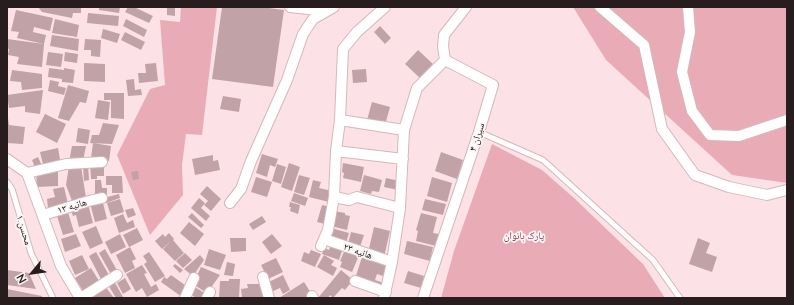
<!DOCTYPE html>
<html>
<head>
<meta charset="utf-8">
<style>
	body { margin:0 }
	#map { position:relative; width:794px; height:305px; overflow:hidden; background:#fce2e6; font-family:Lato,sans-serif }
	canvas { display:block }
	.frame { position:absolute; inset:0; border:8px solid #271c1e; pointer-events:none }
	.north { position:absolute; left:12px; top:253px; width:40px; height:40px; -webkit-text-stroke:3px #fcf5f6; paint-order:stroke; rotate:241deg; font-size:11px; font-weight:700; line-height:16px; text-align:center; color:#271c1e }
	.north::after { content:''; display:block; margin:auto; width:14px; height:18px; background:#271c1e; clip-path:polygon(50% 0,100% 100%,50% 72%,0 100%) }
</style>
</head>
<body>
<div id="map">
<canvas width="794" height="305"></canvas>
<div class="frame"></div>
<div class="north">N</div>
</div>
<script>
const context = document.querySelector('canvas').getContext('2d');
context.lineJoin = 'round';
function paint(path, color) {
  context.fillStyle = color;
  context.fill(path, 'evenodd');
}
function toPath(rows) {
  const path = new Path2D();
  for (const r of rows) {
    path.moveTo(r[0], r[1]);
    for (let i = 2; i < r.length; i += 2) path.lineTo(r[i], r[i + 1]);
  }
  return path;
}
function trace(path, color, width, dash) {
  context.strokeStyle = color;
  context.lineWidth = width;
  context.lineCap = dash ? 'butt' : 'round';
  context.setLineDash(dash || []);
  context.stroke(path);
}
function write(font, color, halo, rows, align = 'center') {
  context.font = font + ' Lato,"Noto Naskh Arabic",sans-serif';
  context.lineWidth = 3.5;
  context.setLineDash([]);
  context.textBaseline = 'middle';
  context.strokeStyle = halo;
  context.fillStyle = color;
  for (const [text, x, y, turn = 0] of rows) {
    context.save();
    context.translate(x, y);
    context.rotate((+turn || 0) * Math.PI / 180);
    context.textAlign = isNaN(turn) ? turn : align;
    if (halo) context.strokeText(text, 0, 0);
    context.fillText(text, 0, 0);
    context.restore();
  }
}
paint(toPath([
	[181,7,217,7,202,135,186,134,182,165,183,195,150,235,117,155,150,89,165,85,160,20,180,22],
	[573,7,787,7,787,183,732,175,606,60],
	[492,144,542,170,574,198,643,264,665,298,441,298,454,251]
]), '#e9acb6');
paint(toPath([
	[38,7,81,7,81,13,73,13,72,18,42,12],
	[99,7,120,7,119,13,99,10],
	[128,7,134,7,153,16,149,23,125,12],
	[167,7,175,7,175,16,167,15],
	[222,7,261,7,284,10,273,87,212,79],
	[16,10,53,18,50,31,34,27,33,32,46,35,44,44,17,38,19,32,11,31],
	[88,13,119,16,118,26,87,23],
	[55,19,79,25,77,37,52,33],
	[126,19,147,30,144,37,123,26],
	[380,26,391,38,385,44,374,32],
	[103,29,120,34,117,43,101,38],
	[125,32,145,42,141,50,121,40],
	[52,35,79,39,78,51,50,46],
	[7,39,44,44,42,67,17,64,19,57,8,55,9,49,7,48],
	[85,39,101,40,100,57,91,56,91,50,84,50],
	[418,50,433,64,420,78,405,64],
	[48,52,63,54,61,67,46,65],
	[65,52,78,54,77,63,64,61],
	[84,63,105,64,105,82,84,81],
	[156,63,158,81,139,83,138,73,146,73,145,64],
	[49,68,64,70,64,68,75,70,73,83,62,82,62,79,48,77],
	[366,69,367,82,353,83,352,70],
	[12,70,42,74,42,88,22,90,21,82,10,81],
	[134,79,135,90,141,89,142,95,128,96,126,80],
	[50,80,59,82,58,86,66,88,64,95,48,91],
	[68,85,89,91,86,103,80,102,69,121,58,118],
	[43,90,40,114,25,112,25,106,9,108,7,95],
	[104,93,124,93,124,119,111,118,111,100,104,100],
	[223,96,241,99,239,112,220,109],
	[98,100,110,102,108,120,95,118],
	[372,102,390,107,385,125,367,120],
	[45,114,66,124,57,143,36,132],
	[7,118,8,118,9,125,25,127,23,144,7,143],
	[103,123,119,125,112,144,90,143,92,135,99,135],
	[78,128,90,130,88,144,76,142],
	[93,143,111,146,109,161,91,158],
	[72,146,86,146,83,161,69,162],
	[58,148,61,165,44,168,40,152],
	[441,152,463,160,457,179,435,171],
	[262,154,278,159,275,167,270,165,267,177,256,173],
	[213,155,213,161,218,160,220,170,195,175,192,159],
	[38,157,43,168,36,170,32,160],
	[90,163,104,163,104,176,97,176,97,179,91,179],
	[289,163,300,167,292,191,281,187],
	[343,163,364,167,361,182,343,178,344,173,342,172],
	[277,164,286,167,281,184,272,181],
	[83,165,88,165,89,180,84,181],
	[69,166,81,166,86,198,72,201,66,185],
	[58,170,58,186,37,187,36,171],
	[138,171,139,179,133,180,131,172],
	[299,175,310,178,304,195,294,192],
	[364,175,382,180,379,192,372,191,371,194,360,191],
	[106,176,122,176,123,193,112,193,112,185,106,185],
	[256,177,272,182,267,197,251,192],
	[432,177,452,183,447,202,427,196],
	[386,178,400,181,398,190,384,187],
	[95,180,101,180,102,188,107,188,107,197,95,197],
	[313,180,321,182,319,188,332,191,329,202,309,197],
	[207,186,221,199,211,211,204,205,208,201,200,194],
	[64,187,68,204,48,208,47,199,55,197,53,189],
	[294,193,308,198,305,206,291,201],
	[119,194,120,198,106,203,104,198],
	[199,198,205,203,201,208,210,216,206,221,191,208],
	[102,199,107,219,95,222,90,203],
	[120,199,124,212,111,216,107,203],
	[425,199,446,204,443,215,422,210],
	[290,202,300,205,298,214,290,211,291,207,289,207],
	[88,204,93,223,79,227,76,215,73,216,70,208],
	[322,205,330,207,325,224,317,222],
	[133,208,136,215,128,218,125,210],
	[67,209,74,232,63,235,56,213],
	[334,211,345,213,345,215,350,216,347,230,331,226],
	[192,213,204,225,201,228,188,217],
	[421,213,437,217,433,233,439,234,436,246,416,241,418,231,416,230],
	[123,214,127,223,133,220,135,227,119,233,114,218],
	[262,216,266,222,253,230,249,224],
	[189,222,204,234,195,246,180,233],
	[96,226,103,243,90,249,82,232],
	[374,227,390,231,384,257,368,253],
	[137,228,143,240,129,247,123,235],
	[331,228,349,233,346,243,328,239],
	[351,232,364,235,360,247,348,244],
	[169,233,174,239,173,240,184,253,175,261,163,249,171,241,162,249,155,241,163,234,165,237],
	[76,234,81,246,65,252,61,239],
	[120,234,126,247,111,254,105,242],
	[272,234,282,246,271,254,262,242],
	[230,238,246,238,246,251,231,252],
	[698,238,710,243,706,253,717,257,712,272,689,264],
	[407,241,433,247,430,261,404,254],
	[331,244,343,248,339,260,322,254,324,248,329,250],
	[130,247,136,259,132,261,135,268,125,273,116,255],
	[346,247,360,253,352,272,340,267,342,262,340,261],
	[105,249,118,272,112,276,99,253],
	[209,249,226,255,220,270,204,265],
	[311,250,321,254,315,267,301,261,304,252,309,254],
	[96,252,110,277,102,281,89,256],
	[149,252,165,276,155,282,144,264,147,262,143,256],
	[185,253,192,260,183,268,176,261],
	[82,255,89,269,75,275,69,261],
	[200,255,204,260,193,276,184,269],
	[324,255,334,261,331,265,337,268,333,276,317,267],
	[362,257,390,266,386,277,377,274,375,280,384,283,382,289,358,281,359,277,356,276],
	[276,258,283,272,268,279,261,265],
	[227,262,235,264,233,276,224,275],
	[175,264,183,270,180,273,173,266],
	[142,265,147,273,144,274,151,287,156,284,159,290,147,297,142,288,136,292,126,274],
	[201,267,220,275,207,293,193,284],
	[91,268,101,284,85,294,75,278],
	[7,270,29,273,36,289,7,285],
	[341,270,353,280,345,290,342,288,333,298,330,295,328,298,318,298],
	[408,271,424,276,421,288,404,283],
	[171,275,189,288,182,297,161,282,164,277,167,279],
	[283,275,290,290,283,294,280,288,271,292,267,283],
	[125,278,131,289,123,294,117,283],
	[113,279,123,297,122,298,116,298,107,283],
	[229,279,240,279,239,298,219,298,220,281,229,281],
	[304,282,311,293,304,298,279,298],
	[247,284,264,284,267,298,242,298,241,289,248,288],
	[104,285,114,298,91,298,89,295],
	[193,286,208,295,206,298,196,298,189,293],
	[7,289,42,296,42,298,7,298]
]), '#c0a2a7');
const service = toPath([
	[479,132,543,160,653,260,680,298],
	[7,182,12,189,31,253,53,298]
]);
const minor = toPath([
	[290,7,326,11],
	[600,7,644,45,662,129,695,175,729,187,767,195,787,190],
	[688,7,690,32,682,72,692,111,710,135,739,136,787,120],
	[340,120,404,130],
	[336,151,403,159],
	[7,159,27,173,61,266,80,298],
	[27,173,66,164,102,162],
	[334,197,349,200,357,197,400,208],
	[230,203,241,189,251,161,287,80,303,34,313,19,334,7],
	[43,215,89,201,102,198],
	[324,239,392,262],
	[321,246,328,230,334,197,336,151,340,120,343,49,357,32,385,7],
	[263,277,269,298],
	[355,281,386,292],
	[312,296,313,298],
	[81,298,117,275],
	[185,298,194,278],
	[207,298,210,292],
	[384,298,392,262,400,208,404,130,417,88,445,60],
	[423,298,479,132,493,85,445,60,443,46,444,35,466,7]
]);
trace(service, '#d5b7bb', 7);
trace(minor, '#d5b7bb', 12);
trace(service, '#fff', 5);
trace(minor, '#fff', 10);
write('10px', '#271c1e', '#fcf5f6', [
	["سیران ۴",477,137,-72],
	["هانیه ۱۳",72,206,-17],
	["محسن ۱",24,230,73],
	["هانیه ۲۳",358,251,19]
]);
write('10px', '#8e314a', '#fcf5f6', [
	["پارک بانوان",524,236]
]);
</script>
</body>
</html>
